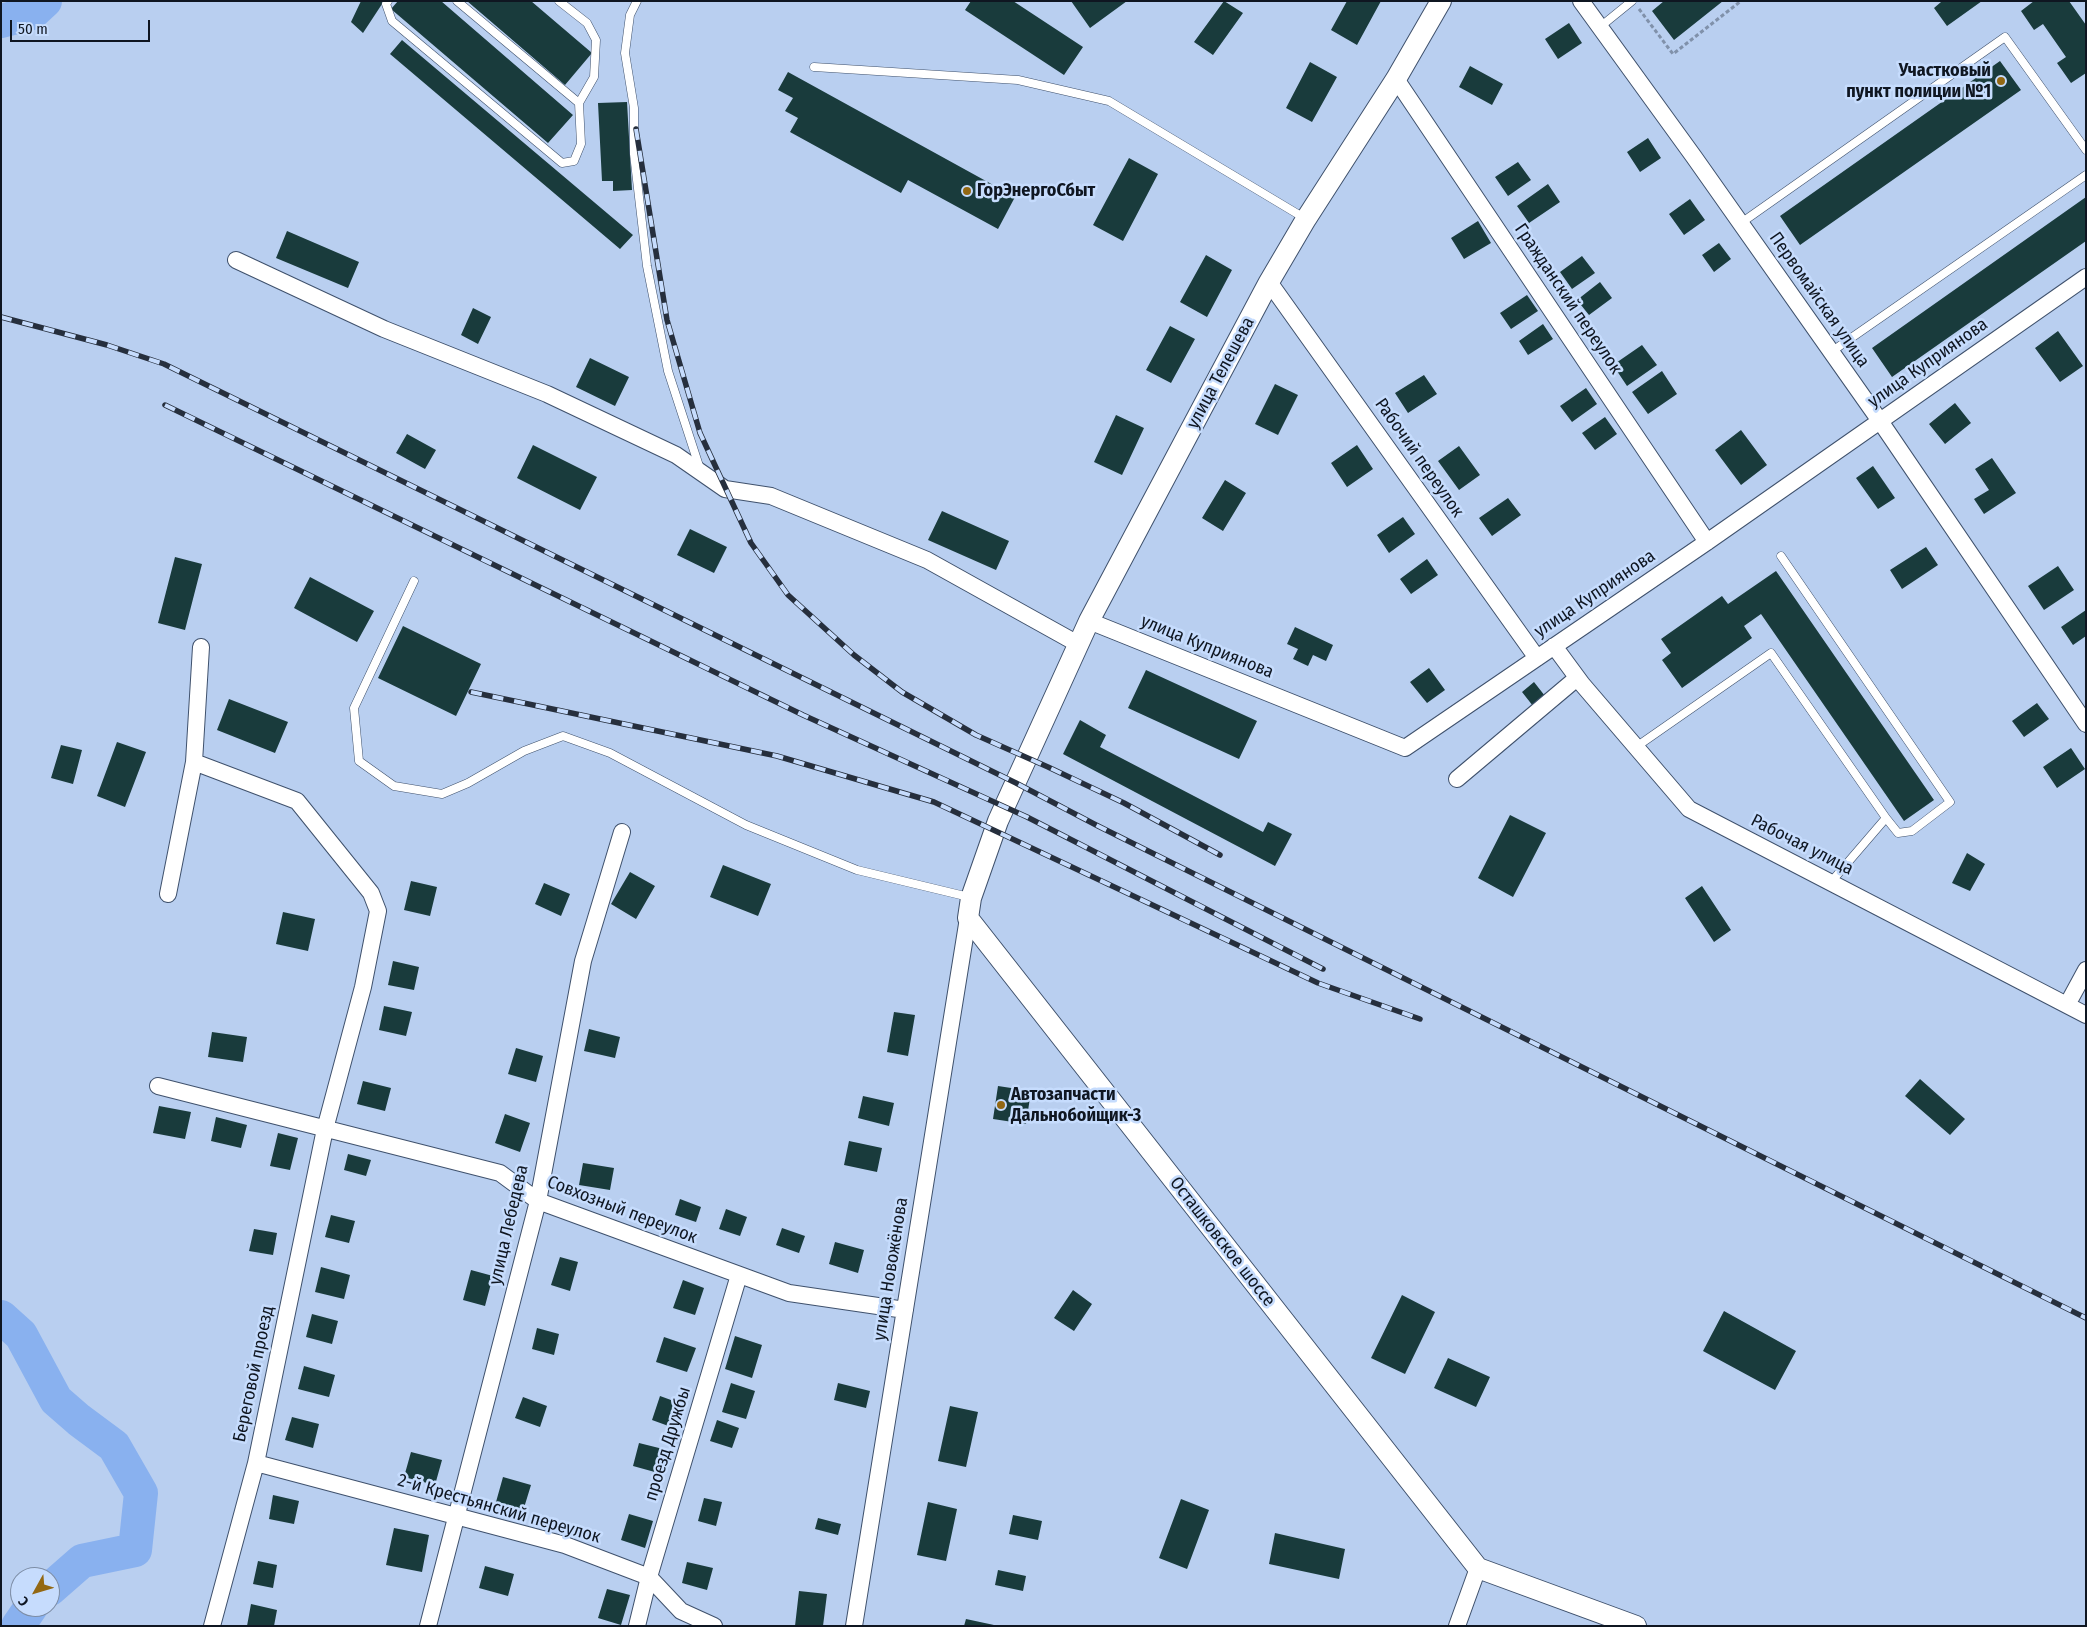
<!DOCTYPE html>
<html>
<head>
<meta charset="utf-8">
<style>
	body { margin:0 }
	#map { position:relative; width:2087px; height:1627px; overflow:hidden; background:#b9cff0; font-family:"Fira Sans Condensed",sans-serif }
	canvas { display:block }
	.frame { position:absolute; inset:0; border:2px solid #0f1621; pointer-events:none }
	.north { position:absolute; left:10px; top:1567px; width:50px; height:50px; box-sizing:border-box; background:#c6dcfd; border:1px solid #7d8da5; border-radius:50%; rotate:231deg; font-size:14px; font-weight:700; line-height:20px; text-align:center; color:#0f1621 }
	.north::after { content:''; display:block; margin:auto; width:18px; height:22px; background:#936813; clip-path:polygon(50% 0,100% 100%,50% 72%,0 100%) }
	.scale { position:absolute; left:10px; top:20px; width:140px; height:22px; box-sizing:border-box; border:2px solid #0f1621; border-top:0; padding-left:6px; font-size:15px; line-height:18px; white-space:nowrap; color:#0f1621; -webkit-text-stroke:4px #c6dcfd; paint-order:stroke }
</style>
</head>
<body>
<div id="map">
<canvas width="2087" height="1627"></canvas>
<div class="frame"></div>
<div class="north">С</div>
<div class="scale">50 m</div>
</div>
<script>
const context = document.querySelector('canvas').getContext('2d');
context.lineJoin = 'round';
function toPath(rows) {
  const path = new Path2D();
  for (const r of rows) {
    path.moveTo(r[0], r[1]);
    for (let i = 2; i < r.length; i += 2) path.lineTo(r[i], r[i + 1]);
  }
  return path;
}
function trace(path, color, width, dash) {
  context.strokeStyle = color;
  context.lineWidth = width;
  context.lineCap = dash ? 'butt' : 'round';
  context.setLineDash(dash || []);
  context.stroke(path);
}
function paint(path, color) {
  context.fillStyle = color;
  context.fill(path, 'evenodd');
}
function write(font, color, halo, rows, align = 'center') {
  context.font = font + ' "Fira Sans Condensed",sans-serif';
  context.lineWidth = 5;
  context.setLineDash([]);
  context.textBaseline = 'middle';
  context.strokeStyle = halo;
  context.fillStyle = color;
  for (const [text, x, y, turn = 0] of rows) {
    context.save();
    context.translate(x, y);
    context.rotate((+turn || 0) * Math.PI / 180);
    context.textAlign = isNaN(turn) ? turn : align;
    if (halo) context.strokeText(text, 0, 0);
    context.fillText(text, 0, 0);
    context.restore();
  }
}
trace(toPath([
	[1,21,32,13,45,1],
	[1,1317,21,1335,56,1400,79,1420,114,1446,141,1493,135,1550,82,1561,50,1589],
	[18,1626,31,1607]
]), '#89b1ef', 34);
paint(toPath([
	[361,1,384,1,363,33,351,22],
	[398,1,441,1,573,115,548,143,391,9],
	[467,1,531,1,592,53,565,85],
	[971,1,1013,1,1083,47,1064,75,965,10],
	[1071,1,1127,1,1090,28],
	[1224,1,1243,13,1213,55,1194,42],
	[1347,1,1381,1,1357,45,1331,30],
	[1664,1,1723,1,1674,40,1652,11],
	[1940,1,1982,1,1947,26,1934,8,1941,2],
	[2034,1,2069,1,2086,25,2086,73,2071,83,2057,63,2066,57,2043,24,2034,30,2021,11],
	[1569,23,1582,43,1558,59,1545,39],
	[402,40,633,235,620,249,390,54],
	[2000,61,2021,90,1800,245,1780,216],
	[1310,62,1337,77,1312,122,1286,108],
	[1470,66,1503,84,1492,105,1459,87],
	[788,72,1015,197,998,229,908,180,901,193,790,132,798,118,785,111,793,98,778,90],
	[627,102,632,190,613,191,613,181,602,181,598,103],
	[1648,138,1661,158,1640,172,1627,152],
	[1129,158,1158,174,1123,241,1093,225],
	[1518,162,1531,180,1508,196,1495,177],
	[1548,184,1560,202,1529,223,1517,206],
	[2086,197,2086,241,1892,377,1872,348],
	[1690,199,1705,220,1684,235,1669,214],
	[1478,221,1491,243,1464,259,1451,238],
	[287,231,359,262,348,288,276,258],
	[1719,243,1731,259,1714,272,1702,255],
	[1206,255,1232,270,1207,317,1180,302],
	[1582,256,1595,273,1572,289,1560,272],
	[1600,282,1612,298,1589,315,1577,300],
	[1527,295,1538,311,1511,329,1500,313],
	[473,308,491,317,478,344,461,335],
	[1543,324,1553,339,1528,355,1519,341],
	[1170,326,1195,339,1171,383,1146,370],
	[2058,331,2083,366,2060,382,2035,348],
	[1642,345,1657,365,1627,386,1613,365],
	[590,358,629,377,615,406,576,387],
	[1662,371,1677,394,1648,414,1632,392],
	[1424,375,1437,394,1408,413,1395,393],
	[1275,384,1298,395,1278,435,1255,424],
	[1586,388,1597,404,1572,422,1560,406],
	[1955,403,1971,423,1945,444,1929,424],
	[1116,415,1144,428,1122,475,1094,462],
	[1605,417,1617,434,1595,450,1582,433],
	[1741,430,1767,465,1741,485,1715,450],
	[407,434,436,450,425,469,396,453],
	[533,445,597,477,580,510,517,478],
	[1357,445,1373,469,1347,487,1331,463],
	[1459,446,1480,475,1459,490,1438,461],
	[1992,458,2016,493,1984,514,1974,499,1989,490,1975,469],
	[1873,466,1895,498,1878,509,1856,478],
	[1225,480,1246,493,1223,531,1202,518],
	[1508,498,1521,515,1492,536,1479,518],
	[942,511,1009,541,996,570,928,540],
	[1403,517,1415,534,1389,553,1377,535],
	[690,529,727,547,714,573,677,555],
	[1926,547,1938,565,1902,589,1890,570],
	[175,557,202,564,185,630,158,623],
	[1427,559,1438,575,1411,594,1400,579],
	[2058,566,2074,590,2044,610,2028,586],
	[1776,571,1934,800,1904,821,1761,614,1744,626,1752,638,1682,688,1662,660,1671,653,1661,639,1722,596,1728,604],
	[310,577,374,611,357,642,294,608],
	[2086,610,2086,636,2073,645,2061,627],
	[403,626,481,664,456,716,378,678],
	[1295,627,1333,645,1326,661,1313,655,1308,666,1293,659,1298,649,1287,644],
	[1429,668,1445,690,1427,703,1410,682],
	[1146,670,1257,721,1239,759,1128,708],
	[1534,682,1545,696,1533,706,1522,692],
	[229,699,288,722,275,753,217,730],
	[2037,703,2049,719,2024,737,2012,721],
	[1080,720,1106,735,1100,747,1263,832,1268,822,1292,834,1275,866,1063,754],
	[117,742,146,752,125,807,97,796],
	[61,745,82,750,73,784,51,778],
	[2071,748,2085,769,2057,788,2043,767],
	[1510,815,1546,833,1513,897,1478,878],
	[1967,853,1985,864,1970,891,1952,883],
	[723,865,771,884,758,916,710,897],
	[630,872,655,886,636,919,611,904],
	[411,881,437,887,430,916,404,910],
	[544,883,570,894,561,916,535,904],
	[1702,886,1731,930,1714,942,1685,898],
	[283,912,315,919,308,951,276,944],
	[393,961,419,967,414,990,388,985],
	[384,1006,412,1012,406,1036,379,1030],
	[894,1012,915,1015,908,1056,887,1052],
	[589,1029,620,1037,615,1058,584,1051],
	[212,1032,247,1037,243,1062,208,1057],
	[516,1048,543,1056,536,1082,508,1074],
	[1920,1079,1965,1119,1950,1135,1905,1096],
	[363,1081,391,1088,385,1111,357,1104],
	[998,1086,1031,1091,1026,1124,993,1119],
	[863,1096,894,1103,889,1126,858,1118],
	[159,1106,191,1112,185,1139,153,1133],
	[505,1114,530,1123,520,1152,495,1143],
	[216,1117,247,1125,241,1148,211,1141],
	[278,1133,298,1138,290,1170,270,1166],
	[849,1141,882,1148,877,1172,844,1165],
	[348,1154,371,1160,366,1176,344,1170],
	[583,1163,614,1168,610,1190,579,1185],
	[680,1199,701,1207,696,1222,675,1215],
	[726,1209,747,1217,740,1236,719,1229],
	[331,1215,355,1221,349,1243,325,1237],
	[782,1228,805,1236,799,1253,776,1245],
	[254,1229,277,1233,273,1255,249,1251],
	[835,1242,864,1250,858,1273,829,1264],
	[560,1257,578,1262,570,1291,551,1285],
	[321,1267,350,1275,344,1299,315,1292],
	[471,1270,493,1276,485,1306,463,1300],
	[683,1280,704,1288,695,1315,673,1308],
	[1073,1290,1092,1304,1074,1331,1054,1318],
	[1402,1295,1435,1312,1405,1374,1371,1358],
	[1724,1311,1796,1351,1775,1390,1703,1351],
	[312,1314,338,1321,332,1344,306,1337],
	[537,1328,559,1334,554,1355,532,1349],
	[735,1336,762,1345,752,1378,725,1369],
	[664,1337,696,1348,687,1372,656,1362],
	[1448,1358,1490,1377,1476,1407,1434,1388],
	[304,1366,335,1375,329,1397,298,1389],
	[731,1383,755,1391,746,1419,722,1412],
	[838,1383,870,1391,866,1408,834,1400],
	[660,1396,682,1404,674,1428,652,1420],
	[523,1397,547,1406,540,1427,515,1418],
	[950,1406,978,1412,966,1467,938,1461],
	[292,1417,319,1424,313,1448,285,1440],
	[717,1420,739,1428,732,1448,710,1441],
	[639,1443,667,1450,662,1474,633,1466],
	[411,1452,442,1460,435,1485,404,1477],
	[503,1477,531,1485,523,1511,496,1502],
	[273,1495,299,1501,294,1524,269,1519],
	[704,1498,722,1502,716,1526,698,1521],
	[1181,1499,1209,1510,1187,1569,1159,1558],
	[928,1502,957,1509,946,1561,917,1555],
	[629,1514,653,1521,645,1548,621,1540],
	[1013,1515,1042,1521,1038,1540,1009,1534],
	[818,1518,841,1524,838,1535,815,1529],
	[394,1528,429,1535,422,1572,386,1565],
	[1275,1533,1345,1549,1339,1579,1269,1564],
	[258,1561,277,1565,273,1588,253,1584],
	[687,1562,713,1568,707,1590,682,1583],
	[485,1566,514,1574,508,1596,479,1588],
	[998,1570,1026,1576,1023,1591,995,1585],
	[607,1589,630,1595,621,1625,598,1618],
	[799,1591,827,1594,823,1626,795,1626],
	[251,1604,277,1610,274,1626,247,1626],
	[966,1619,994,1625,994,1626,964,1626]
]), '#193b3c');
const service = toPath([
	[388,1,386,4,392,21,562,163,574,161,581,144,579,103,594,77,596,40,587,23,559,1],
	[457,1,579,103],
	[637,1,630,15,625,53,634,108,634,154,647,266,668,371,700,469],
	[1600,27,1632,1],
	[814,67,1018,80,1109,101,1306,219],
	[1741,223,2005,37,2086,150],
	[1831,352,2086,175],
	[1781,556,1950,802,1912,831,1898,833,1886,818],
	[414,581,354,708,359,761,394,786,442,794,468,783,524,751,563,736,610,753,746,825,857,870,969,897],
	[1636,747,1771,653,1886,818,1831,882]
]);
const minor = toPath([
	[1581,1,1694,157,1880,421,2086,724],
	[1396,79,1707,542],
	[236,260,384,329,547,394,676,455,725,489,771,496,927,560,1078,644],
	[1269,282,1537,658],
	[1089,621,1405,748,1707,542,2086,277],
	[1554,646,1582,684,1689,809,2086,1015],
	[201,647,194,762,297,801,371,893,378,911,363,987,325,1129,256,1463,212,1626],
	[1457,779,1577,678],
	[168,894,194,762],
	[2067,1005,2086,970],
	[158,1086,500,1173,538,1201,789,1293,905,1310],
	[256,1463,565,1545,649,1577,681,1611,714,1626],
	[428,1626,538,1201,583,961,622,832],
	[637,1626,649,1577,739,1275],
	[854,1626,968,918],
	[1457,1626,1478,1568]
]);
const tertiary = toPath([
	[1441,1,1396,79,1306,219,1269,282,1089,621,998,821,971,898,968,918,1478,1568,1636,1626]
]);
trace(service, '#3f516c', 9);
trace(minor, '#3f516c', 18);
trace(tertiary, '#3f516c', 22);
trace(toPath([
	[1639,9,1673,54,1741,1]
]), '#8091aa', 3, [4, 2.5]);
trace(service, '#fff', 8);
trace(minor, '#fff', 16);
trace(tertiary, '#fff', 20);
const rail = toPath([
	[636,129,667,320,700,433,751,543,788,595,854,655,902,692,976,735,1048,767,1124,803,1220,855],
	[1,317,107,345,164,364,1016,783,1098,826,2086,1318],
	[165,405,803,715,1027,817,1323,969],
	[471,692,777,756,934,802,1318,983,1420,1019]
]);
trace(rail, '#262f3d', 5.5);
trace(rail, '#c6dcfd', 4, [11]);
for (const [x, y, r, color] of [
	[2001,81,5,"#936813"],
	[967,191,5,"#936813"],
	[1001,1105,5,"#936813"]
]) {
  const dot = new Path2D();
  dot.arc(x, y, r, 0, 2 * Math.PI);
  context.fillStyle = color;
  context.fill(dot);
  trace(dot, '#c6dcfd', 2);
}
write('bold 18px', '#0f1621', '#c6dcfd', [
	["Участковый",1991,71,"right"],
	["пункт полиции №1",1991,92,"right"],
	["ГорЭнергоСбыт",977,191],
	["Автозапчасти",1011,1095],
	["Дальнобойщик-3",1011,1116]
], 'left');
write('18px', '#0f1621', '#c6dcfd', [
	["Гражданский переулок",1568,299,56],
	["Первомайская улица",1819,300,55],
	["улица Куприянова",1928,363,-35],
	["улица Телешева",1221,373,-62],
	["Рабочий переулок",1419,458,55],
	["улица Куприянова",1595,594,-34],
	["улица Куприянова",1207,647,22],
	["Рабочая улица",1802,845,27],
	["Совхозный переулок",622,1210,21],
	["улица Лебедева",509,1225,-77],
	["Осташковское шоссе",1222,1242,52],
	["улица Новожёнова",891,1269,-81],
	["Береговой проезд",254,1374,-78],
	["проезд Дружбы",668,1444,-73],
	["2-й Крестьянский переулок",499,1509,16]
]);
</script>
</body>
</html>
